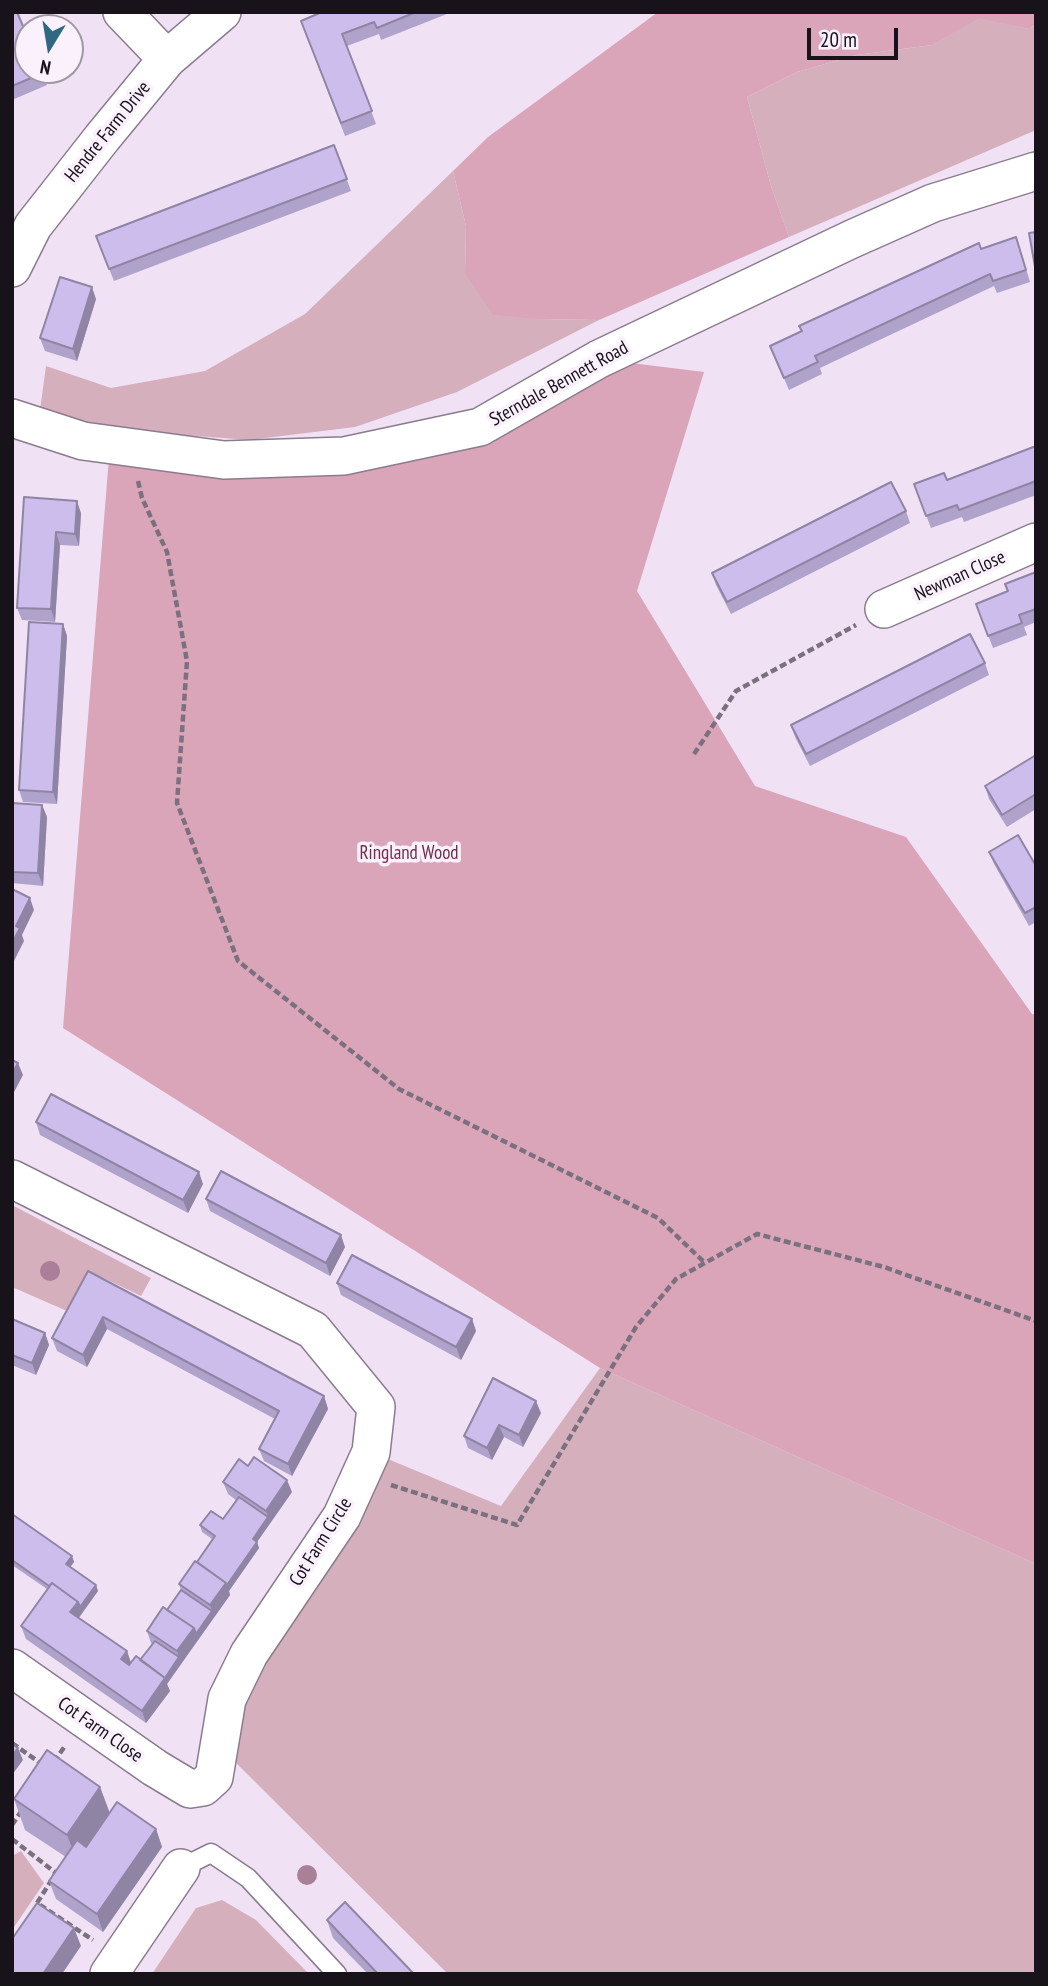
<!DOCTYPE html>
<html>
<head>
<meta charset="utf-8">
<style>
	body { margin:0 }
	#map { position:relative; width:1048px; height:1986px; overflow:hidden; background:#f1e1f5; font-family:"PT Sans Narrow",sans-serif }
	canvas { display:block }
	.frame { position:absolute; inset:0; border:14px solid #18131a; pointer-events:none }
	.north { position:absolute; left:14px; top:14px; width:70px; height:70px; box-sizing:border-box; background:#fbf1fd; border:2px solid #a098a2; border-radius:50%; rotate:191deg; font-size:19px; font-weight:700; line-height:28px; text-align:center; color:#18131a }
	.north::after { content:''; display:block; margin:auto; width:24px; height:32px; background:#2e6981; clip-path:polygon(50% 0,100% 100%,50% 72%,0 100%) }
	.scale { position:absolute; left:807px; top:28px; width:91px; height:32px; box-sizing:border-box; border:4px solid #18131a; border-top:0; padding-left:9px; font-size:21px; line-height:24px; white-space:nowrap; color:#18131a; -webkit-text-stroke:5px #fbf1fd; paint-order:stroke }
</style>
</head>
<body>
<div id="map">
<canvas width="1048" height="1986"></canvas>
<div class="frame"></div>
<div class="north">N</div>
<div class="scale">20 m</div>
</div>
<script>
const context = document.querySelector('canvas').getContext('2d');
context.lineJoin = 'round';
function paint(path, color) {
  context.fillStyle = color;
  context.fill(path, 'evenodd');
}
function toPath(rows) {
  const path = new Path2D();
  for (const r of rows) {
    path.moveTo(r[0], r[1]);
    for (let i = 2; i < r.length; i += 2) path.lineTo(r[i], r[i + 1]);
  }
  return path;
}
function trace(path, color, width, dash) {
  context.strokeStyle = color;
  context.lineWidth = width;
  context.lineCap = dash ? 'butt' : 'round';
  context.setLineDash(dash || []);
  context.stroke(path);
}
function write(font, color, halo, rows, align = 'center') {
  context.font = font + ' "PT Sans Narrow",sans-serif';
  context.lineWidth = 7;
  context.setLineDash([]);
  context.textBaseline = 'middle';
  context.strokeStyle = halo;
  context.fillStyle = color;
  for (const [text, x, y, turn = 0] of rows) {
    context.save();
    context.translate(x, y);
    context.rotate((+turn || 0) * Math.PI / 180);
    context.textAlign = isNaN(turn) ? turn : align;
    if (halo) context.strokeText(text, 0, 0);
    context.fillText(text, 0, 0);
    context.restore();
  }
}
paint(toPath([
	[979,17,1029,29,1036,24,1036,130,789,237,771,186,747,97,797,72,856,55,933,45],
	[453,171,466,226,465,273,539,319,599,320,457,392,355,427,249,440,105,429,40,410,46,366,111,388,205,371,305,314],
	[12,1205,151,1278,141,1296,89,1271,67,1311,12,1287],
	[600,1368,1036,1564,1036,1974,448,1974,218,1745,371,1452,501,1506],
	[21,1851,44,1883,12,1930,12,1856],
	[222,1900,256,1920,309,1974,152,1974,196,1908]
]), '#d6afbd');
paint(toPath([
	[658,12,1036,12,1036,24,1029,29,979,18,933,45,856,55,797,72,747,97,771,186,789,237,599,320,539,319,493,315,465,273,466,226,453,171,488,137],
	[599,359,704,372,637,591,755,786,906,837,1032,1014,1036,1015,1036,1564,600,1368,63,1028,110,445,224,460,480,427]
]), '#daa5b9');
const service = toPath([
	[181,1868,211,1853,248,1878,337,1974]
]);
const minor = toPath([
	[122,12,167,59],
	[12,268,33,226,102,138,167,59,222,12],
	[12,418,83,441,224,460,344,456,480,427,599,359,852,239,933,203,1036,171],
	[884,609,1036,542],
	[12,1179,313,1330,376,1407,371,1452,342,1516,249,1654,227,1699,214,1777,203,1787,190,1789,155,1768,12,1668],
	[109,1974,181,1868]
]);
trace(service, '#8a7c8e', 21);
trace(minor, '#8a7c8e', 40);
trace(toPath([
	[138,481,142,498,167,552,187,661,177,803,238,961,399,1089,658,1218,705,1263],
	[694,754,736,691,856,625],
	[391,1485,517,1525,636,1327,676,1279,757,1234,884,1267,1036,1321],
	[12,1743,43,1765],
	[54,1762,65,1746],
	[12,1825,22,1810],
	[12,1839,56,1873,37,1903,93,1940]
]), '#7b717e', 4.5, [7, 3.5]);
trace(service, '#fff', 18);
trace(minor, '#fff', 37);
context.fillStyle = '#aa7f98';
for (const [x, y] of [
	[50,1271],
	[307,1875]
]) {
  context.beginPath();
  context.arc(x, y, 10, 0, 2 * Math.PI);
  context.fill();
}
paint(toPath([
	[12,12,41,70,47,85,12,100],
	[322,12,452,12,381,40,379,34,347,46,376,124,345,136,301,21],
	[334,145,351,191,114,281,96,236],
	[981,249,1020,249,1030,282,997,293,994,286,820,368,822,374,789,390,770,346,801,332,799,326],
	[96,299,77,361,45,351,40,338],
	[1036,446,1036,495,964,522,962,517,931,528,914,484,947,480],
	[24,497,81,513,79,546,60,545,55,622,22,620,17,608],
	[906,511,910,523,731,614,716,585,712,573],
	[1036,572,1036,622,1024,627,1027,635,993,648,976,604,1008,591],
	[63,624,67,636,57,804,23,802,19,790],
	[985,663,989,675,810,766,795,737,791,725],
	[1036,755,1036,809,1007,827,989,799,985,786],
	[12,803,42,805,47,817,43,886,12,883],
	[989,852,1036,866,1036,922,1029,926,994,864],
	[36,1122,203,1184,188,1213,40,1135],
	[206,1199,345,1247,330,1276,210,1211],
	[88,1271,324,1396,328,1409,292,1476,264,1461,259,1449,275,1419,107,1329,87,1367,57,1351,52,1338],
	[337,1283,472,1319,476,1331,461,1360,341,1295],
	[12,1319,45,1333,49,1345,36,1375,12,1365],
	[541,1413,523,1447,504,1437,492,1460,468,1448,464,1436],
	[223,1482,292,1492,257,1542,259,1548,229,1591,230,1595,167,1684,170,1691,146,1723,26,1639,21,1626,47,1589,12,1565,12,1514,72,1556,74,1562,70,1567,96,1585,98,1591,79,1618,127,1651,131,1663,140,1660,152,1644,151,1643,147,1631,167,1610,181,1590,179,1584,197,1562,212,1539,202,1532,200,1525,223,1519,236,1500,228,1494],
	[100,1787,110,1813,156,1829,162,1847,103,1932,56,1899,49,1881,66,1857,25,1830,14,1799],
	[327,1920,414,1974,368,1974,333,1938]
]), '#b0a3cb');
paint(toPath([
	[92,287,96,299,77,361,73,349],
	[77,501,81,513,79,546,75,534],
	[56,532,60,545,55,622,51,609],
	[63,624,67,636,57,804,53,792],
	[42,805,47,817,43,886,38,873],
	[30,898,34,910,22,935,24,941,12,965,12,943,16,926],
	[18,1063,23,1075,12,1096,12,1074],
	[199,1172,203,1184,188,1213,183,1200],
	[341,1235,345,1247,330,1276,326,1263],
	[103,1317,107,1329,87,1367,83,1355],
	[472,1319,476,1331,461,1360,456,1347],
	[45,1333,49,1345,36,1375,32,1363],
	[324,1396,328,1409,292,1476,288,1464],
	[536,1401,541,1413,523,1447,519,1435],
	[499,1425,504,1437,492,1460,487,1448],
	[287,1480,292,1492,257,1542,259,1548,229,1591,230,1595,181,1664,177,1651,194,1628,212,1611,210,1605,268,1517,266,1511],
	[72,1556,74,1562,68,1570,66,1564],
	[96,1585,98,1591,74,1624,70,1612,78,1602],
	[127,1651,131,1663,126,1672,121,1659],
	[179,1657,181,1664,167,1684,170,1691,146,1723,142,1711],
	[18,1748,23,1760,12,1775,12,1756],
	[100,1787,111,1817,79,1865,67,1835],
	[156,1829,162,1847,103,1932,97,1914],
	[74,1928,81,1946,62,1974,43,1974]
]), '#9084a5');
const building = toPath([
	[12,12,17,12,28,38,28,70,41,70,43,73,12,86,12,12],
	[322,12,416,12,377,28,374,22,342,34,372,111,341,123,301,21,322,12],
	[334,145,347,179,109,269,96,236,334,145],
	[1036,232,1036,267,1035,267,1029,233,1036,232],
	[1016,237,1026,270,993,281,990,274,815,356,818,362,784,378,770,346,802,331,799,326,979,243,981,249,1016,237],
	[60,277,92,287,73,349,40,338,60,277],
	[1036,446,1036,481,959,510,957,505,926,516,914,484,944,473,947,480,1036,446],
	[891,482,906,511,727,602,712,573,891,482],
	[24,497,77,501,75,534,56,532,51,609,17,608,24,497],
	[1036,572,1036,609,1019,615,1022,623,988,636,976,604,1008,591,1005,584,1036,572],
	[29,622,63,624,53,792,19,790,29,622],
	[970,634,985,663,806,754,791,725,970,634],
	[1036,755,1036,794,1002,815,985,786,1036,755],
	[12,803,42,805,38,873,12,872,12,803],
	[1018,835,1036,866,1036,907,1025,913,989,852,1018,835],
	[12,889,30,898,16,926,20,928,12,943,12,889],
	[12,1060,18,1063,12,1074,12,1060],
	[51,1094,199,1172,183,1200,36,1122,51,1094],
	[221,1171,341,1235,326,1263,206,1199,221,1171],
	[352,1255,472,1319,456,1347,337,1283,352,1255],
	[88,1271,324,1396,288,1464,259,1449,279,1411,103,1317,83,1355,52,1338,88,1271],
	[12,1319,45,1333,32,1363,12,1355,12,1319],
	[493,1378,536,1401,519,1435,499,1425,487,1448,464,1436,493,1378],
	[254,1457,287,1480,266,1511,223,1482,239,1459,248,1466,254,1457],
	[239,1497,268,1517,253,1539,257,1542,227,1585,226,1583,197,1562,215,1536,200,1525,211,1511,223,1519,239,1497],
	[12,1514,72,1556,66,1564,96,1585,80,1607,78,1602,52,1583,49,1586,12,1560,12,1514],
	[195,1561,226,1583,210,1605,179,1584,195,1561],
	[52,1583,78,1602,70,1612,127,1651,121,1659,129,1665,136,1656,165,1678,142,1711,21,1626,52,1583],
	[181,1590,212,1611,196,1634,194,1628,167,1610,181,1590],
	[163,1607,194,1628,177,1651,147,1631,163,1607],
	[155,1641,179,1657,165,1678,140,1660,155,1641],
	[12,1744,18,1748,12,1756,12,1744],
	[47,1750,100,1787,67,1835,14,1799,47,1750],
	[117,1802,156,1829,97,1914,49,1881,77,1840,86,1847,117,1802],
	[345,1902,414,1974,378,1974,327,1920,345,1902],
	[37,1903,74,1928,43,1974,12,1974,12,1939,37,1903]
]);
paint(building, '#cdbdec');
trace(building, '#9084a5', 2);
write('19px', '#18131a', '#fbf1fd', [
	["Hendre Farm Drive",108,132,-51],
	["Sterndale Bennett Road",559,384,-29],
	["Newman Close",960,576,-24],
	["Cot Farm Circle",321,1542,-58],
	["Cot Farm Close",100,1730,35]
]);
write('19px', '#6f2f4b', '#fbf1fd', [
	["Ringland Wood",409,854]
]);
</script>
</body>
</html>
